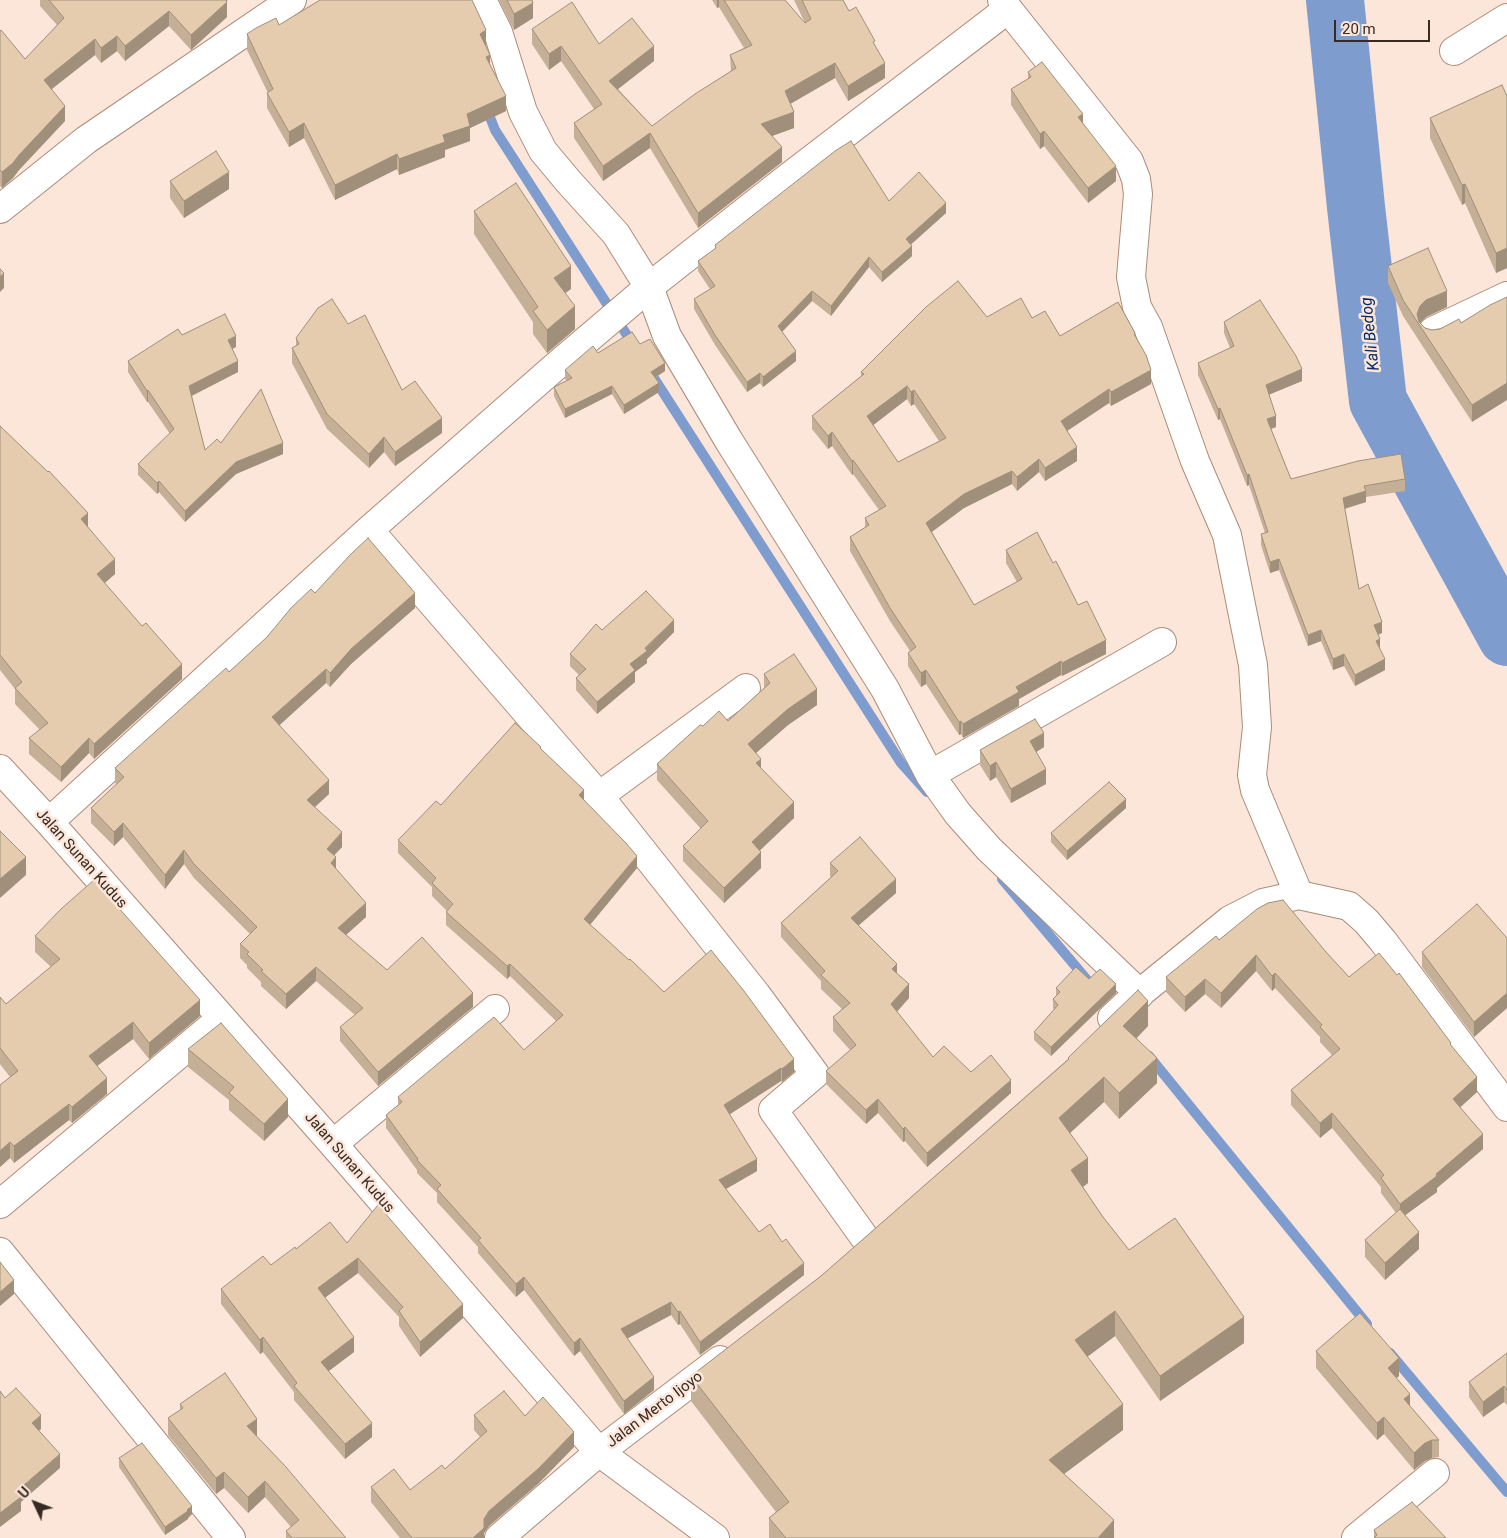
<!DOCTYPE html>
<html>
<head>
<meta charset="utf-8">
<style>
	body { margin:0 }
	#map { position:relative; width:1507px; height:1538px; overflow:hidden; background:#fbe6d9; font-family:Roboto,sans-serif }
	canvas { display:block }
	.north { position:absolute; left:10px; top:1478px; width:50px; height:50px; -webkit-text-stroke:4px #fbe6d9; paint-order:stroke; rotate:313deg; font-size:14px; font-weight:700; line-height:20px; text-align:center; color:#372a22 }
	.north::after { content:''; display:block; margin:auto; width:18px; height:22px; background:#372a22; clip-path:polygon(50% 0,100% 100%,50% 72%,0 100%) }
	.scale { position:absolute; left:1334px; top:20px; width:96px; height:22px; box-sizing:border-box; border:2px solid #372a22; border-top:0; padding-left:6px; font-size:15px; line-height:18px; white-space:nowrap; color:#372a22; -webkit-text-stroke:4px #fbe6d9; paint-order:stroke }
</style>
</head>
<body>
<div id="map">
<canvas width="1507" height="1538"></canvas>
<div class="north">U</div>
<div class="scale">20 m</div>
</div>
<script>
const context = document.querySelector('canvas').getContext('2d');
context.lineJoin = 'round';
function toPath(rows) {
  const path = new Path2D();
  for (const r of rows) {
    path.moveTo(r[0], r[1]);
    for (let i = 2; i < r.length; i += 2) path.lineTo(r[i], r[i + 1]);
  }
  return path;
}
function trace(path, color, width, dash) {
  context.strokeStyle = color;
  context.lineWidth = width;
  context.lineCap = dash ? 'butt' : 'round';
  context.setLineDash(dash || []);
  context.stroke(path);
}
function paint(path, color) {
  context.fillStyle = color;
  context.fill(path, 'evenodd');
}
function write(font, color, halo, rows, align = 'center') {
  context.font = font + ' Roboto,sans-serif';
  context.lineWidth = 5;
  context.setLineDash([]);
  context.textBaseline = 'middle';
  context.strokeStyle = halo;
  context.fillStyle = color;
  for (const [text, x, y, turn = 0] of rows) {
    context.save();
    context.translate(x, y);
    context.rotate((+turn || 0) * Math.PI / 180);
    context.textAlign = isNaN(turn) ? turn : align;
    if (halo) context.strokeText(text, 0, 0);
    context.fillText(text, 0, 0);
    context.restore();
  }
}
trace(toPath([
	[486,107,495,130,634,346],
	[652,375,901,763,927,792],
	[1002,879,1088,981],
	[1149,1056,1367,1324],
	[1390,1353,1507,1492]
]), '#7f9cce', 10);
trace(toPath([
	[1335,0,1356,207,1378,401,1507,637]
]), '#7f9cce', 58);
const minor = toPath([
	[482,0,498,32,523,112,543,151,568,181,616,234,649,287,667,336,729,441,885,689,930,775,958,814,989,849,1140,994],
	[1002,0,1008,9,1129,161,1136,179,1138,194,1131,277,1137,307,1148,327,1195,461,1227,535,1253,665,1257,727,1252,775,1255,790,1299,895],
	[1454,51,1507,18],
	[0,209,86,140,292,0],
	[1433,331,1507,296],
	[369,530,599,796,756,994,815,1074,773,1110,867,1241],
	[0,769,49,822,333,1144,599,1452,715,1538],
	[930,775,1162,642],
	[599,796,746,688],
	[49,822,369,530,556,366,649,287,790,176,1008,9],
	[1112,1018,1129,1002,1230,920,1263,903,1299,895,1349,906,1366,921,1383,941,1507,1107],
	[333,1144,495,1009],
	[0,1204,222,1018],
	[0,1252,231,1538],
	[499,1538,599,1452,720,1360],
	[1356,1538,1435,1473]
]);
trace(minor, '#ac8c79', 30);
trace(minor, '#fff', 28);
paint(toPath([
	[40,0,228,0,227,1,227,17,191,50,169,26,125,61,117,51,101,63,95,55,52,89,65,121,19,170,13,178,2,188,0,186,0,31,25,59,57,25,40,6],
	[499,0,532,0,533,18,514,30],
	[712,0,785,0,805,23,794,0,843,0,849,11,875,46,885,78,848,101,835,78,790,104,794,128,772,136,782,162,698,228,650,148,603,181,574,138,574,123,594,109,561,61,549,70,532,44,532,29,599,44,654,61,618,89,652,126,731,71,730,55,744,48,719,7,717,8],
	[279,25,486,45,490,65,506,111,470,128,470,141,445,150,445,157,399,175,397,169,335,200,304,138,289,147,267,108,267,93,268,93,247,50,247,34],
	[1028,72,1083,123,1116,181,1088,203,1044,146,1040,149,1011,105,1011,89,1028,79],
	[1507,96,1507,268,1496,273,1465,203,1462,205,1430,138,1430,118],
	[170,181,229,189,184,218,170,198],
	[889,201,946,213,911,244,912,256,882,282,869,267,831,316,812,301,782,332,796,361,763,387,760,383,747,392,715,345,694,309,694,299,710,289,698,271,698,261,715,249,715,245],
	[474,211,571,289,565,293,575,329,547,353,533,334,533,322,474,234],
	[1388,266,1447,307,1426,317,1420,323,1425,328,1432,330,1461,323,1507,297,1472,422,1403,316,1388,283],
	[987,317,1032,318,1060,336,1135,336,1151,384,1111,406,1109,403,1067,431,1077,461,1045,481,1039,472,1017,491,1012,484,964,508,932,532,974,605,1017,582,1006,563,1006,550,1053,563,1106,654,1062,676,1061,675,1019,699,1019,706,963,738,961,734,959,735,926,684,921,687,908,666,908,653,910,651,890,621,850,551,850,537,865,527,865,518,879,510,853,474,852,475,832,446,828,449,812,429,812,416,861,376,861,372],
	[907,399,911,406,914,404,939,441,898,462,873,425],
	[1224,322,1302,381,1269,394,1276,427,1271,429,1291,479,1405,479,1405,491,1366,497,1366,502,1345,509,1359,589,1382,633,1378,635,1380,650,1385,670,1355,686,1344,666,1333,670,1321,641,1308,646,1279,570,1270,573,1261,545,1261,534,1265,533,1249,485,1247,486,1220,419,1218,420,1198,375,1198,363,1230,348,1224,333],
	[348,324,402,390,442,433,395,466,384,452,369,468,327,429,292,363,292,348,296,346,296,338],
	[182,335,236,347,232,349,238,372,192,396,205,450,221,443,283,454,236,474,185,522,159,492,157,494,138,475,138,464,170,434,148,402,147,402,128,372,128,361],
	[640,344,665,371,655,378,659,392,624,414,612,394,565,418,554,396,554,387,567,381,565,379,565,370,598,353],
	[0,426,88,527,115,574,104,583,182,679,94,759,89,753,61,782,29,754,29,738,40,730,15,704,15,689,0,670],
	[315,593,415,608,351,664,330,687,326,683,279,725,329,794,315,807,342,847,334,855,336,869,366,917,346,935,387,970,473,1007,378,1086,340,1041,340,1027,355,1015,316,981,286,1009,261,986,261,982,247,968,247,965,240,958,240,944,250,934,194,878,184,864,165,889,123,837,114,846,91,823,91,808,117,784,115,783,115,768,229,672],
	[602,630,674,632,647,659,647,663,635,672,635,682,597,714,576,690,576,678,579,675,570,666,570,654],
	[764,674,817,705,788,725,756,753,761,768,794,818,760,850,761,868,724,903,683,861,683,846,701,829,657,780,657,764,703,726,728,721,764,688],
	[1044,747,1036,752,1046,784,1011,803,996,777,990,781,980,765,980,750],
	[541,749,584,800,637,868,590,925,664,992,794,1072,782,1082,781,1081,730,1114,757,1171,726,1189,759,1232,804,1275,700,1355,680,1324,678,1325,671,1315,627,1338,654,1390,624,1414,580,1351,574,1356,524,1290,516,1297,478,1253,478,1247,437,1202,437,1193,417,1173,417,1170,386,1128,386,1115,398,1105,398,1097,524,1050,556,1021,510,976,507,979,446,925,446,912,447,911,432,896,432,887,398,853,398,840,441,805],
	[1126,808,1067,860,1051,842,1051,833],
	[830,863,896,893,858,926,897,974,909,998,897,1012,933,1057,971,1072,1011,1093,927,1167,905,1141,903,1142,878,1113,866,1124,826,1084,826,1071,850,1050,833,1031,833,1017,842,1009,821,989,821,981,781,937,781,923,831,877,830,876],
	[35,936,200,1016,149,1059,133,1039,97,1066,107,1094,72,1123,69,1120,14,1163,10,1158,0,1167,0,1085,10,1077,0,1064,0,997,6,1004,51,967,35,952],
	[1507,938,1507,1008,1474,1037,1422,967,1422,952],
	[1219,940,1326,952,1349,977,1451,1046,1477,1092,1460,1107,1483,1149,1437,1188,1437,1192,1405,1215,1419,1249,1385,1280,1365,1257,1365,1240,1396,1213,1381,1193,1381,1187,1332,1128,1320,1138,1291,1105,1291,1090,1332,1055,1320,1042,1320,1037,1275,988,1272,991,1256,971,1221,1008,1205,994,1185,1012,1166,992,1166,977],
	[1089,979,1116,993,1051,1056,1034,1040,1034,1032,1054,1010,1053,1008,1053,999,1056,996,1056,988],
	[1148,1026,1137,1038,1157,1083,1119,1119,1104,1102,1070,1133,1088,1183,1083,1187,1103,1217,1129,1250,1244,1343,1160,1401,1115,1336,1087,1357,1123,1430,1064,1474,1114,1538,769,1538,769,1518,776,1512,691,1401,691,1376,821,1276,1068,1059,1068,1058],
	[188,1049,288,1117,264,1141,229,1110,229,1100,188,1067],
	[347,1243,463,1318,420,1357,399,1326,399,1317,358,1273,324,1298,354,1352,328,1371,372,1437,345,1459,294,1400,294,1392,263,1352,260,1354,221,1304,221,1289,271,1265,296,1249],
	[1316,1351,1399,1376,1396,1378,1410,1406,1439,1440,1439,1457,1432,1458,1425,1461,1414,1470,1384,1434,1377,1440,1316,1368],
	[1507,1353,1507,1405,1504,1402,1483,1417,1469,1397,1469,1382],
	[180,1404,257,1436,256,1436,346,1538,286,1538,286,1531,291,1527,265,1497,248,1513,224,1488,216,1494,168,1435,168,1418,180,1410],
	[474,1415,525,1416,574,1447,538,1484,489,1526,484,1533,484,1538,400,1538,371,1502,371,1487,410,1490,445,1469,480,1437,474,1430],
	[119,1458,192,1514,188,1518,188,1519,165,1535,119,1467],
	[1374,1530,1446,1538,1374,1538]
]), '#c5af96');
paint(toPath([
	[717,0,719,0,719,7,717,8],
	[227,2,227,17,191,50,191,35],
	[533,3,533,18,514,30,514,14],
	[169,11,169,26,125,61,125,46],
	[486,30,486,45,480,49,480,34],
	[117,36,117,51,101,63,101,48],
	[95,39,95,55,44,95,44,80],
	[561,46,561,61,549,70,549,54],
	[654,46,654,61,609,96,609,81],
	[490,55,490,70,486,57],
	[835,63,835,78,785,107,785,91],
	[885,63,885,78,848,101,848,86],
	[506,96,506,111,470,128,470,141,445,150,445,157,399,175,399,159,443,135,467,114],
	[65,106,65,121,19,170,13,178,2,188,2,172,19,155],
	[794,112,794,128,761,140,761,124],
	[1083,114,1083,129,1078,117],
	[304,123,304,138,289,147,289,132],
	[1044,131,1044,146,1040,149,1040,134],
	[650,133,650,148,603,181,603,166],
	[782,147,782,162,698,228,698,213],
	[397,154,397,169,335,200,335,185],
	[1116,166,1116,181,1088,203,1088,188],
	[229,172,229,189,184,218,184,201],
	[1465,184,1465,203,1462,205,1462,185],
	[946,203,946,213,906,249,906,239],
	[912,246,912,256,882,282,882,272],
	[1507,248,1507,268,1496,273,1496,253],
	[869,257,869,267,831,316,831,306],
	[571,266,571,289,554,301,554,278],
	[4,273,4,288,0,292,0,277],
	[812,291,812,301,778,336,778,326],
	[1447,291,1447,307,1426,317,1419,324,1417,314,1420,306,1426,300],
	[575,306,575,329,547,353,547,330],
	[236,336,236,347,228,351,228,340],
	[796,351,796,361,763,387,763,377],
	[238,361,238,372,189,397,189,386],
	[665,363,665,371,651,380,651,372],
	[1302,369,1302,381,1266,396,1266,385],
	[1151,370,1151,384,1111,406,1111,392],
	[760,373,760,383,747,392,747,382],
	[659,383,659,392,624,414,624,405],
	[1507,383,1507,400,1472,422,1472,405],
	[612,386,612,394,565,418,565,409],
	[907,386,907,399,867,430,867,416],
	[1109,389,1109,403,1061,435,1061,421],
	[148,390,148,402,147,402,147,391],
	[914,390,914,404,911,406,911,392],
	[1220,408,1220,419,1218,420,1218,409],
	[1276,416,1276,427,1267,430,1267,419],
	[442,418,442,433,395,466,395,452],
	[832,432,832,446,828,449,828,436],
	[384,437,384,452,369,468,369,454],
	[283,443,283,454,236,474,185,522,185,511,236,462],
	[1077,447,1077,461,1045,481,1045,468],
	[1039,459,1039,472,1017,491,1017,477],
	[853,460,853,474,852,475,852,461],
	[1012,471,1012,484,964,508,926,536,926,523,964,494],
	[1249,474,1249,485,1247,486,1247,475],
	[159,481,159,492,157,494,157,483],
	[1366,491,1366,502,1343,509,1343,498],
	[88,513,88,528,81,519],
	[115,559,115,574,97,590,97,574],
	[1279,559,1279,570,1270,573,1270,562],
	[415,593,415,608,351,664,330,687,330,673,351,649],
	[674,620,674,632,647,659,647,663,635,672,635,682,597,714,597,702,630,664],
	[1382,622,1382,633,1374,636,1374,625],
	[1321,630,1321,641,1308,646,1308,635],
	[1380,639,1380,651,1376,641],
	[1106,640,1106,654,1062,676,1062,663],
	[1344,654,1344,666,1333,670,1333,659],
	[1385,659,1385,670,1355,686,1355,675],
	[1061,661,1061,675,1019,699,1019,706,963,738,963,724,1016,687],
	[182,664,182,679,94,759,94,744],
	[326,669,326,683,272,732,272,717],
	[926,670,926,684,921,687,921,673],
	[817,689,817,705,788,725,748,760,748,744,788,709],
	[961,721,961,734,959,735,959,722],
	[1044,733,1044,747,1030,756,1030,741],
	[89,738,89,753,61,782,61,767],
	[761,759,761,775,756,763],
	[996,762,996,777,990,781,990,766],
	[1046,769,1046,784,1011,803,1011,789],
	[329,780,329,794,307,814,307,800],
	[584,790,584,803,579,795],
	[1126,799,1126,808,1067,860,1067,851],
	[794,802,794,818,752,858,752,842],
	[123,823,123,837,114,846,114,832],
	[342,832,342,847,327,863,327,849],
	[184,850,184,864,165,889,165,875],
	[761,852,761,868,724,903,724,888],
	[637,856,637,868,584,932,584,919],
	[26,857,26,875,0,898,0,879],
	[336,857,336,871,331,863],
	[896,879,896,893,851,932,851,918],
	[366,903,366,917,338,942,338,928],
	[1256,955,1256,971,1221,1008,1221,993],
	[510,964,510,976,507,979,507,966],
	[897,964,897,977,892,969],
	[316,967,316,981,286,1009,286,994],
	[1275,973,1275,988,1272,991,1272,976],
	[1205,979,1205,994,1185,1012,1185,997],
	[909,984,909,998,891,1018,891,1004],
	[1116,984,1116,993,1051,1056,1051,1047],
	[473,993,473,1007,378,1086,378,1072],
	[1507,993,1507,1008,1474,1037,1474,1022],
	[200,1000,200,1016,149,1059,149,1043],
	[1148,1001,1148,1026,1123,1052,1123,1026],
	[133,1022,133,1039,89,1072,89,1056],
	[1157,1058,1157,1083,1119,1119,1119,1093],
	[794,1059,794,1072,782,1082,782,1069],
	[781,1068,781,1081,724,1118,724,1105],
	[1104,1077,1104,1102,1059,1143,1059,1118],
	[1477,1077,1477,1092,1453,1114,1453,1099],
	[107,1078,107,1094,72,1123,72,1107],
	[1011,1080,1011,1093,927,1167,927,1153],
	[288,1099,288,1117,264,1141,264,1124],
	[878,1099,878,1113,866,1124,866,1110],
	[69,1104,69,1120,14,1163,14,1146],
	[1332,1113,1332,1128,1320,1138,1320,1123],
	[905,1127,905,1141,903,1142,903,1129],
	[1483,1134,1483,1149,1437,1188,1437,1192,1400,1219,1400,1204],
	[10,1142,10,1158,0,1167,0,1151],
	[1088,1158,1088,1183,1071,1196,1071,1170],
	[757,1159,757,1171,719,1193,719,1180],
	[1419,1232,1419,1249,1385,1280,1385,1263],
	[358,1258,358,1273,318,1303,318,1288],
	[804,1263,804,1275,700,1355,700,1342],
	[524,1277,524,1290,516,1297,516,1284],
	[14,1280,14,1294,0,1306,0,1292],
	[671,1302,671,1315,621,1342,621,1329],
	[463,1304,463,1318,420,1357,420,1342],
	[680,1311,680,1324,678,1325,678,1312],
	[1115,1311,1115,1336,1075,1366,1075,1340],
	[1244,1317,1244,1343,1160,1401,1160,1376],
	[263,1337,263,1352,260,1354,260,1340],
	[354,1337,354,1352,321,1377,321,1362],
	[580,1338,580,1351,574,1356,574,1343],
	[1399,1358,1399,1376,1388,1385,1388,1368],
	[654,1377,654,1390,624,1414,624,1401],
	[1504,1386,1504,1402,1483,1417,1483,1402],
	[1410,1394,1410,1412,1404,1399],
	[1123,1404,1123,1430,1049,1485,1049,1460],
	[41,1415,41,1429,32,1437,32,1423],
	[1384,1417,1384,1434,1377,1440,1377,1423],
	[257,1419,257,1436,247,1443,247,1426],
	[372,1423,372,1437,345,1459,345,1444],
	[574,1432,574,1447,538,1484,489,1526,484,1533,484,1538,473,1538,489,1511],
	[1432,1440,1432,1458,1425,1461,1414,1470,1414,1453,1425,1443],
	[60,1454,60,1468,21,1502,21,1511,0,1527,0,1513,17,1491],
	[224,1472,224,1488,216,1494,216,1478],
	[265,1481,265,1497,248,1513,248,1497],
	[192,1506,192,1514,188,1518,188,1519,165,1535,165,1527],
	[1114,1520,1114,1538,1098,1538]
]), '#a08f7a');
const building = toPath([
	[49,0,226,0,227,2,191,35,169,11,125,46,117,36,101,48,95,39,44,80,65,106,19,155,13,163,2,172,0,170,0,31,1,30,25,59,64,18,49,0],
	[320,0,472,0,486,30,480,34,490,55,486,57,506,96,467,114,470,126,443,135,445,142,399,159,397,154,335,185,304,123,289,132,267,93,273,89,247,34,256,28,276,18,279,25,320,0],
	[507,0,532,0,533,3,514,14,507,0],
	[724,0,785,0,805,23,811,19,802,0,843,0,849,11,856,7,875,41,873,42,885,63,848,86,835,63,785,91,794,112,761,124,782,147,698,213,650,133,603,166,574,123,602,104,561,46,549,54,532,29,572,2,599,44,632,18,654,46,609,81,652,126,695,94,736,68,730,55,752,45,724,0],
	[1042,62,1083,114,1078,117,1116,166,1088,188,1044,131,1040,134,1011,89,1031,77,1028,72,1042,62],
	[1502,85,1507,96,1507,248,1496,253,1465,184,1462,185,1430,118,1502,85],
	[851,141,889,201,919,172,946,203,906,239,912,246,882,272,869,257,831,306,812,291,778,326,796,351,763,377,760,373,747,382,715,335,694,299,715,286,698,261,716,248,715,245,835,151,851,141],
	[216,151,229,172,184,201,170,181,216,151],
	[516,183,571,266,554,278,575,306,547,330,533,311,538,307,474,211,516,183],
	[1428,248,1447,291,1426,300,1420,306,1417,314,1419,322,1425,328,1432,330,1440,329,1459,319,1461,323,1490,305,1507,297,1507,383,1472,405,1403,300,1388,266,1428,248],
	[0,269,4,273,0,277,0,269],
	[958,281,987,317,1021,298,1032,318,1045,311,1060,336,1118,302,1135,333,1134,334,1146,355,1151,370,1111,392,1109,389,1061,421,1077,447,1045,468,1039,459,1017,477,1012,471,964,494,926,523,974,605,1022,579,1006,550,1037,532,1053,563,1056,561,1078,605,1087,601,1106,640,1062,663,1061,661,1016,687,1019,692,963,724,961,721,959,722,926,670,921,673,908,653,916,647,890,608,850,537,869,525,865,518,886,506,853,460,852,461,832,432,828,436,812,416,864,374,861,372,926,307,958,281],
	[907,386,911,392,914,390,946,438,898,462,867,416,907,386],
	[332,299,348,324,365,315,402,390,415,381,442,418,395,452,384,437,369,454,327,414,292,348,299,344,296,338,318,308,332,299],
	[1260,300,1296,356,1302,369,1266,385,1276,416,1267,419,1291,479,1358,461,1401,454,1405,479,1364,486,1366,491,1343,498,1359,589,1368,584,1382,622,1374,625,1380,639,1376,641,1385,659,1355,675,1344,654,1333,659,1321,630,1308,635,1279,559,1270,562,1261,534,1268,532,1249,474,1247,475,1220,408,1218,409,1198,363,1234,346,1224,322,1260,300],
	[225,314,236,336,228,340,238,361,189,386,205,450,217,439,221,443,261,389,283,443,236,462,185,511,159,481,157,483,138,464,174,429,148,390,147,391,128,361,178,329,182,335,225,314],
	[632,332,640,344,650,339,665,363,651,372,659,383,624,405,612,386,565,409,554,387,572,378,565,370,593,346,598,353,632,332],
	[0,426,48,472,49,471,88,513,81,519,115,559,97,574,142,626,146,623,182,664,94,744,89,738,61,767,29,738,48,723,15,688,22,682,0,655,0,426],
	[368,538,415,593,351,649,330,673,326,669,272,717,329,780,307,800,342,832,327,849,336,857,331,863,366,903,338,928,387,970,422,937,473,993,378,1072,340,1027,363,1008,316,967,286,994,261,971,263,970,247,954,249,952,240,944,257,927,194,864,184,850,165,875,123,823,114,832,91,808,124,777,115,768,226,668,229,672,267,637,291,608,311,589,315,593,351,554,368,538],
	[646,591,674,620,645,648,647,651,630,664,635,670,597,702,576,678,586,669,570,654,596,624,602,630,646,591],
	[794,654,817,689,788,709,748,744,761,759,756,763,794,802,752,842,761,852,724,888,683,846,708,821,657,764,700,725,701,725,703,726,719,711,728,721,770,683,764,674,794,654],
	[1035,719,1044,733,1030,741,1046,769,1011,789,996,762,990,766,980,750,1035,719],
	[515,723,541,747,540,748,584,790,579,795,625,842,637,856,584,919,629,960,630,959,664,992,711,950,744,991,794,1059,782,1069,781,1068,724,1105,757,1159,719,1180,759,1232,770,1224,782,1242,786,1239,804,1263,700,1342,680,1311,678,1312,671,1302,621,1329,654,1377,624,1401,580,1338,574,1343,524,1277,516,1284,478,1240,481,1238,437,1189,441,1185,417,1160,418,1159,386,1115,402,1102,398,1097,494,1017,524,1050,563,1015,510,964,507,966,446,912,453,904,432,883,436,878,398,840,436,801,441,805,515,723],
	[1109,782,1126,799,1067,851,1051,833,1109,782],
	[0,831,26,857,0,879,0,831],
	[860,837,896,879,851,918,897,964,892,969,909,984,891,1004,933,1057,944,1046,971,1072,991,1055,1011,1080,927,1153,905,1127,903,1129,878,1099,866,1110,826,1071,856,1045,833,1017,850,1003,821,975,825,971,781,923,838,871,830,863,860,837],
	[94,880,200,1000,149,1043,133,1022,89,1056,107,1078,72,1107,69,1104,14,1146,10,1142,0,1151,0,1085,18,1071,0,1048,0,997,6,1004,60,959,35,936,61,909,94,880],
	[1283,900,1326,952,1349,977,1379,953,1397,975,1399,973,1451,1043,1450,1044,1477,1077,1453,1099,1483,1134,1436,1174,1437,1176,1400,1204,1381,1178,1384,1175,1332,1113,1320,1123,1291,1090,1340,1049,1320,1027,1322,1025,1275,973,1272,976,1256,955,1221,993,1205,979,1185,997,1166,977,1216,936,1219,940,1257,909,1268,903,1283,900],
	[1477,904,1507,938,1507,993,1474,1022,1422,952,1477,904],
	[1076,967,1089,979,1100,969,1116,984,1051,1047,1034,1032,1058,1005,1053,999,1060,992,1056,988,1076,967],
	[1138,990,1148,1001,1123,1026,1157,1058,1119,1093,1104,1077,1059,1118,1088,1158,1071,1170,1103,1217,1129,1250,1175,1218,1244,1317,1160,1376,1115,1311,1075,1340,1123,1404,1049,1460,1114,1520,1098,1538,786,1538,769,1518,789,1502,691,1376,821,1276,1069,1059,1068,1058,1074,1052,1138,990],
	[221,1023,288,1099,264,1124,229,1093,234,1087,188,1049,221,1023],
	[378,1205,463,1304,420,1342,399,1311,403,1307,358,1258,318,1288,354,1337,321,1362,372,1423,345,1444,294,1386,297,1383,263,1337,260,1340,221,1289,263,1256,271,1265,295,1247,296,1249,330,1222,347,1243,378,1205],
	[1400,1209,1419,1232,1385,1263,1365,1240,1400,1209],
	[0,1262,14,1280,0,1292,0,1262],
	[1360,1313,1399,1358,1388,1368,1410,1394,1404,1399,1439,1440,1432,1440,1425,1443,1414,1453,1384,1417,1377,1423,1316,1351,1360,1313],
	[1507,1353,1507,1390,1504,1386,1483,1402,1469,1382,1507,1353],
	[225,1373,257,1419,247,1426,286,1467,346,1538,292,1538,286,1531,299,1520,265,1481,248,1497,224,1472,216,1478,168,1418,183,1408,180,1404,225,1373],
	[16,1388,41,1415,32,1423,60,1454,17,1491,21,1497,0,1513,0,1391,5,1398,16,1388],
	[504,1391,525,1416,543,1397,574,1432,538,1469,489,1511,484,1519,484,1528,473,1538,412,1538,371,1487,394,1469,410,1490,442,1465,445,1469,487,1431,474,1415,504,1391],
	[142,1443,192,1506,187,1510,188,1511,165,1527,119,1458,142,1443],
	[1412,1502,1446,1538,1374,1538,1377,1535,1374,1530,1412,1502]
]);
paint(building, '#e5ccaf');
trace(building, '#a08f7a', 1);
write('15px', '#372a22', '#fbe6d9', [
	["Jalan Sunan Kudus",81,859,48],
	["Jalan Sunan Kudus",349,1163,49],
	["Jalan Merto Ijoyo",655,1410,-37]
]);
write('italic 16px', '#072863', '#fbe6d9', [
	["Kali Bedog",1371,334,-96]
]);
</script>
</body>
</html>
